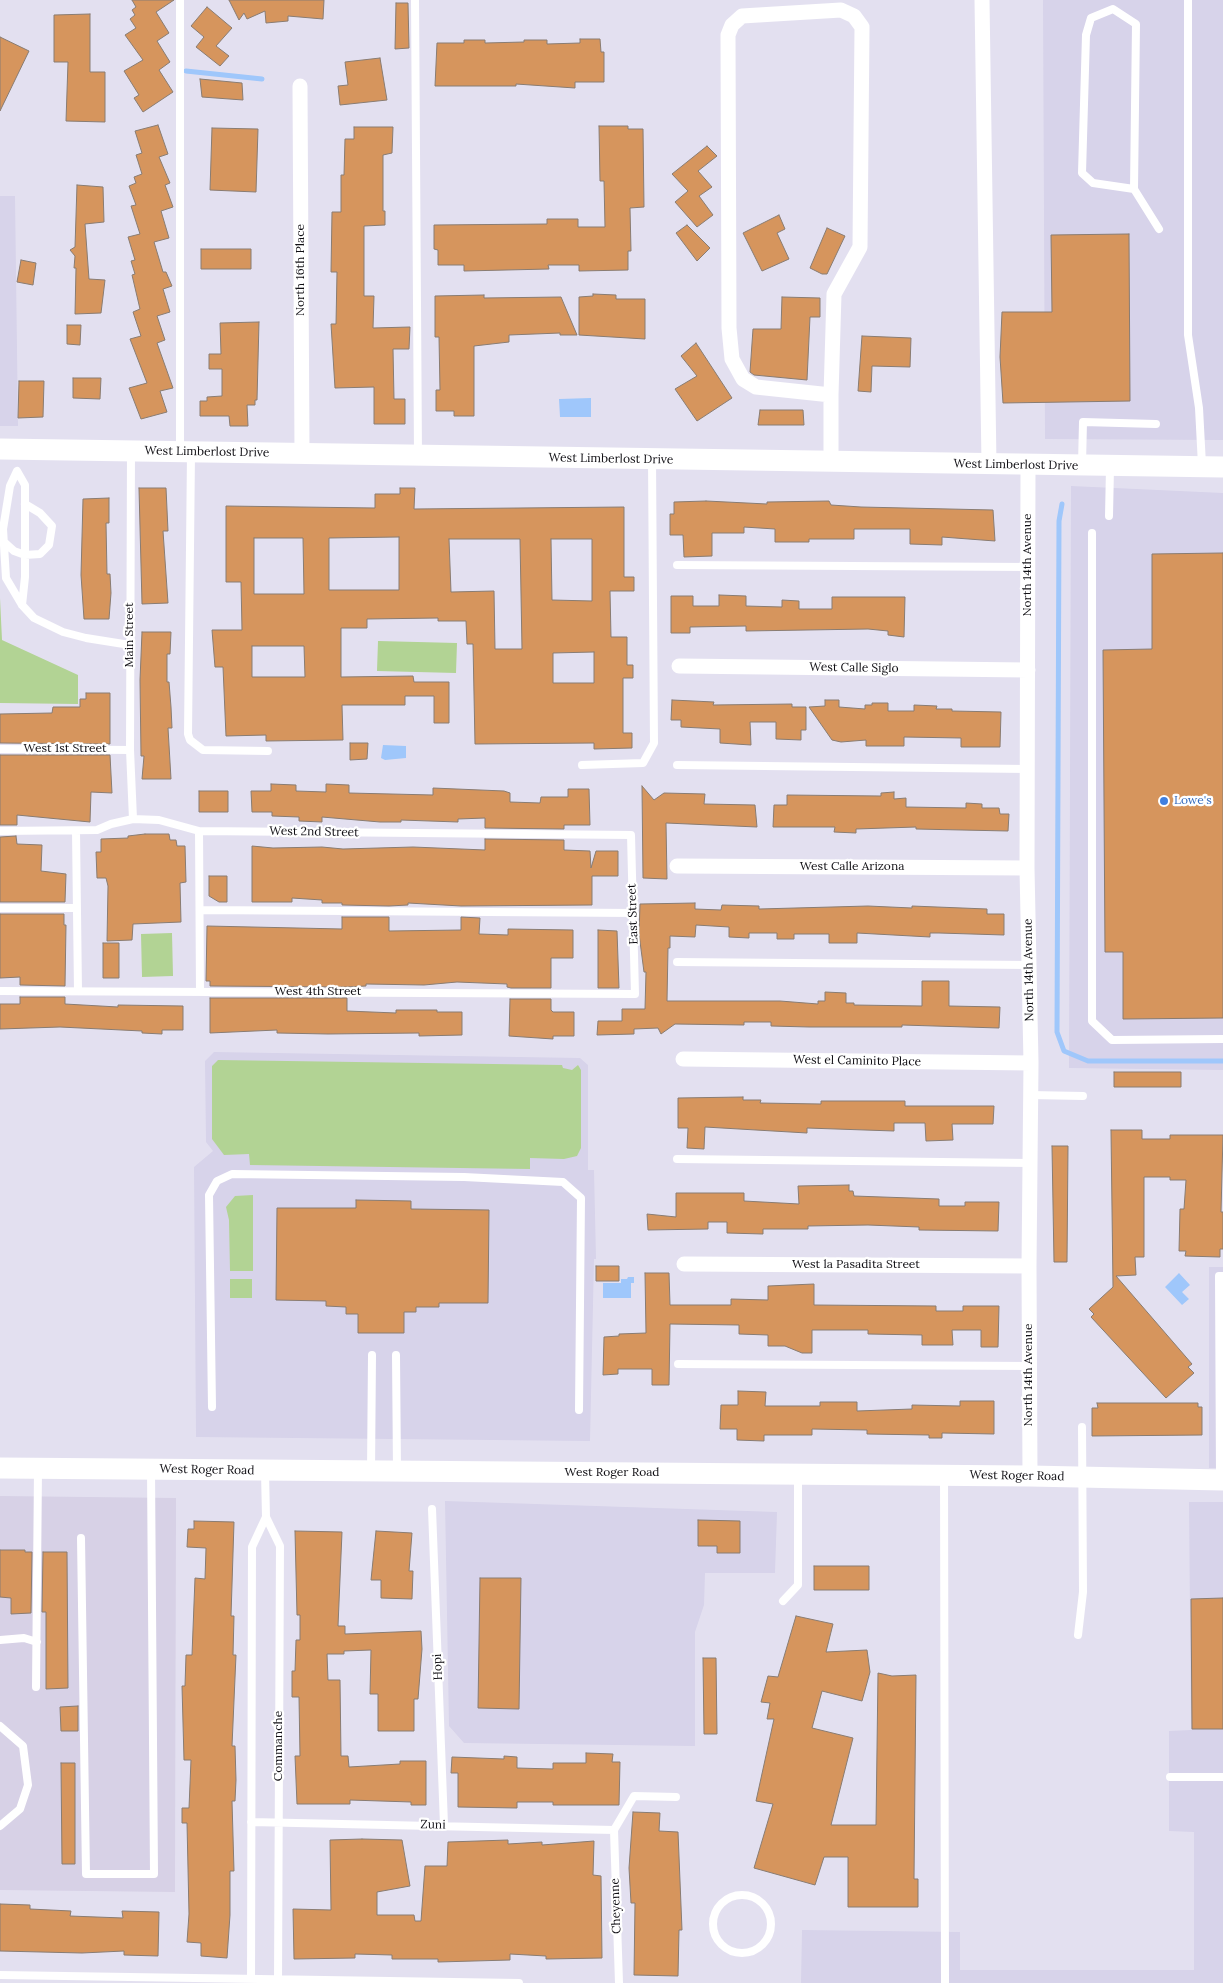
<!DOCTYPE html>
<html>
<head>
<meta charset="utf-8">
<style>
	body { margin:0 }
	canvas { display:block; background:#e3e0f0 }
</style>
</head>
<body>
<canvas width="1223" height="1983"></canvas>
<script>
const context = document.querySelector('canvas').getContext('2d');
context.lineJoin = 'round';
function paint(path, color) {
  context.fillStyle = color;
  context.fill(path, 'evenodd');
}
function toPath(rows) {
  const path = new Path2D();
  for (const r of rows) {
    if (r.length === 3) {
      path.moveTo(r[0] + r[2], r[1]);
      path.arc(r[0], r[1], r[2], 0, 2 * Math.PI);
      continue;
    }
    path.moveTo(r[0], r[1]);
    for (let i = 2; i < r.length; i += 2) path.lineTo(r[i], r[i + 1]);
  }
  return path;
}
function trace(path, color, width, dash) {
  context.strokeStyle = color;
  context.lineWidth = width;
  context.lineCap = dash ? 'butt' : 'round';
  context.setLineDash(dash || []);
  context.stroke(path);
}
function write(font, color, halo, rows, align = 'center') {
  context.font = font + ' Lora,serif';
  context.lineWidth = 4.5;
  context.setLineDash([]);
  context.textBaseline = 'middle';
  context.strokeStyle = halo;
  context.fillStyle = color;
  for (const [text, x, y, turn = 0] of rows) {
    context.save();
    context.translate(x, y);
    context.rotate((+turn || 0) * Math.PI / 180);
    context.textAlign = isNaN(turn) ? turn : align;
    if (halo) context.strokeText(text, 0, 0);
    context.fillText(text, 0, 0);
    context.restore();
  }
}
paint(toPath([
	[1043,0,1223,0,1223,440,1045,439],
	[0,196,15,196,18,426,0,426],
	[1071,486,1223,493,1223,1070,1069,1068],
	[214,1052,580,1058,588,1065,588,1170,594,1170,596,1259,594,1259,590,1441,196,1437,194,1167,213,1151,206,1142,205,1061],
	[1209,1267,1223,1267,1223,1468,1209,1468],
	[445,1501,777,1512,775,1573,705,1573,704,1605,695,1632,695,1746,464,1743,449,1726],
	[1189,1502,1223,1502,1223,1983,801,1983,802,1930,960,1932,960,1970,1194,1970,1194,1832,1169,1831,1169,1731,1191,1730]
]), '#d7d3ea');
paint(toPath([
	[0,1496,176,1498,175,1892,0,1890]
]), '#d7d1e6');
paint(toPath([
	[0,598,2,640,78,675,78,704,0,703],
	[378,641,457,643,456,673,377,671],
	[172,933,173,976,142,977,141,934],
	[218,1060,562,1065,563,1068,572,1070,578,1065,581,1070,581,1148,577,1156,564,1159,530,1158,530,1169,250,1165,249,1154,224,1155,212,1139,212,1066],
	[253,1195,253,1271,230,1271,229,1220,226,1207,235,1196],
	[230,1279,252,1279,252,1298,230,1298]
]), '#b2d394');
paint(toPath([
	[591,398,591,417,560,417,559,399],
	[383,745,406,746,406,758,385,760,381,758],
	[1179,1273,1190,1285,1182,1292,1189,1299,1182,1305,1165,1287],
	[628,1277,634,1277,634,1283,631,1283,631,1298,603,1298,603,1283,621,1283,621,1279,627,1279]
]), '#9fc7fb');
trace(toPath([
	[186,71,262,79],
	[1062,504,1059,521,1057,1032,1064,1051,1088,1061,1223,1061]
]), '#9fc7fb', 5);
const building = toPath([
	[132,0,174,0,156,12,169,33,157,41,170,62,159,70,173,92,143,112,134,98,139,95,124,71,143,60,125,35,136,28,130,19,135,15,132,10,136,7,132,0],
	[229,0,324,0,323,19,288,16,288,21,266,23,265,11,247,19,244,13,239,20,229,0],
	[396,3,408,3,409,48,395,49,396,3],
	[207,7,232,28,216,46,229,56,220,66,196,47,204,37,191,26,207,7],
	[90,14,90,72,105,72,105,122,66,121,68,62,54,62,54,15,90,14],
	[0,37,29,51,0,111,0,37],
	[580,39,600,39,601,52,604,52,604,82,575,82,575,88,516,84,516,86,435,86,437,43,464,43,464,40,485,40,485,43,524,42,524,40,547,40,547,44,580,43,580,39],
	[380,58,387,100,340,105,338,86,348,85,345,62,380,58],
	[200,79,242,83,243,100,202,97,200,79],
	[158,125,168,154,159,157,170,183,165,185,173,207,161,211,169,238,154,242,163,272,166,272,172,286,163,289,170,312,157,316,165,340,157,343,173,388,160,391,167,412,141,419,129,388,147,383,130,339,141,336,133,312,140,309,132,275,135,274,131,261,135,260,128,237,140,234,131,206,136,205,129,186,136,183,134,177,142,174,136,155,142,153,135,131,158,125],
	[599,126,628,126,628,129,643,129,644,207,630,208,631,251,628,251,628,270,579,271,579,265,548,265,549,269,464,271,464,265,438,265,438,250,434,249,434,225,547,224,547,219,578,219,578,227,605,227,604,181,600,181,599,126],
	[354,127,393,127,392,153,383,155,383,211,385,211,385,225,364,226,364,296,374,296,373,328,410,327,409,349,393,349,394,399,405,399,405,424,374,424,374,387,335,388,331,324,336,324,337,272,331,272,332,212,341,212,341,175,344,175,345,139,354,139,354,127],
	[212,128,258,129,256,192,210,190,212,128],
	[707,146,717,156,698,171,712,187,699,196,713,215,697,227,675,202,688,191,672,174,707,146],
	[77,185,103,187,104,222,85,224,89,279,105,280,101,313,75,314,76,268,74,268,75,256,70,250,75,247,77,185],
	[779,215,785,229,777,233,789,259,762,271,743,233,779,215],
	[687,225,710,248,697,261,676,233,687,225],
	[827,228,845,236,827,274,822,274,810,268,827,228],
	[1129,234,1130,401,1003,403,1000,357,1002,312,1052,312,1051,235,1129,234],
	[201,249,251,249,251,269,201,269,201,249],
	[21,260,36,263,33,285,17,282,21,260],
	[593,294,616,295,616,299,645,299,645,339,579,335,579,297,593,296,593,294],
	[484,295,484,298,561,297,577,335,560,335,560,333,509,335,509,342,474,346,474,416,454,416,454,411,436,411,436,390,440,390,439,337,435,337,435,296,484,295],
	[782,297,820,298,820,317,810,317,807,380,754,375,750,372,753,329,781,329,782,297],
	[259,322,257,400,255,400,255,405,247,405,248,426,230,426,229,416,200,416,200,401,207,401,207,397,222,396,222,369,209,369,209,354,221,354,220,323,259,322],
	[67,325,81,325,80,345,67,344,67,325],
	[862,336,911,338,910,367,872,366,871,392,858,391,862,336],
	[696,343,732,398,697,421,675,389,697,376,681,356,696,343],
	[73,378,101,378,100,399,73,398,73,378],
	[19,381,44,381,43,417,18,418,19,381],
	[760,410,803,410,804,425,758,425,760,410],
	[139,488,166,488,168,531,163,531,168,603,142,604,139,488],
	[400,488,415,488,414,509,624,507,624,577,634,577,634,591,610,591,611,637,627,637,627,665,633,665,633,678,623,678,623,733,632,733,632,748,594,749,594,743,475,744,473,644,467,644,466,621,438,621,438,618,367,619,367,628,341,628,341,677,413,676,414,682,449,682,449,723,434,723,434,696,405,696,405,705,342,705,343,740,266,741,266,735,226,736,223,667,215,667,212,630,242,630,241,582,226,582,226,506,375,508,375,494,400,494,400,488],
	[399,537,399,590,329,590,329,538,399,537],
	[254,538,303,538,304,594,254,594,254,538],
	[449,539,520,539,522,649,495,649,494,591,451,592,449,539],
	[551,539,592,539,592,601,552,600,551,539],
	[252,646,304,646,305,677,252,677,252,646],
	[594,652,594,683,553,683,553,653,594,652],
	[109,498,109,523,106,523,107,574,110,574,111,593,109,619,84,619,81,575,83,499,109,498],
	[706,501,767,504,767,502,829,501,831,505,861,507,993,510,995,541,942,537,942,545,910,544,910,529,854,529,854,539,809,539,809,542,775,542,775,529,744,527,744,533,712,533,712,556,684,557,683,535,670,535,670,514,674,514,674,502,706,501],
	[1223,553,1223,1018,1123,1019,1123,952,1105,952,1103,650,1152,649,1152,554,1223,553],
	[719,595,746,596,746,606,782,607,782,600,799,601,799,609,832,609,832,597,905,597,904,637,888,635,888,631,868,629,746,631,746,626,690,627,690,633,671,633,671,596,693,596,693,606,719,606,719,595],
	[142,632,171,632,170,654,167,654,167,682,169,682,171,707,172,728,168,728,171,779,142,779,144,756,141,756,140,680,142,632],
	[86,693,110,693,110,744,0,743,0,714,52,713,53,707,80,707,80,699,86,699,86,693],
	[672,700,714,702,713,705,792,704,792,707,806,707,806,730,801,730,801,740,776,739,776,722,750,722,751,745,720,743,720,729,681,727,681,720,671,720,672,700],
	[825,700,839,700,839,707,865,709,865,705,872,705,872,703,888,703,888,711,914,711,914,705,937,706,936,709,952,709,952,711,1001,712,1000,747,961,747,961,738,904,737,904,746,866,746,866,740,841,742,832,740,809,707,825,706,825,700],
	[350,743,368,743,367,759,350,760,350,743],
	[0,755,110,755,112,793,91,792,90,822,17,815,17,825,0,825,0,755],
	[271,784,296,785,296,791,326,792,326,784,349,785,349,793,433,795,433,788,504,791,510,793,510,802,540,803,541,797,568,797,568,789,589,789,590,825,564,825,564,829,485,828,485,818,458,819,458,822,401,820,401,822,380,822,322,817,322,822,299,821,299,817,272,816,272,812,252,812,251,791,271,791,271,784],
	[642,786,654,800,664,793,705,794,704,804,755,805,757,827,666,823,667,879,643,878,642,786],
	[199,791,228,791,228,812,199,812,199,791],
	[894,792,894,799,906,798,906,807,966,808,966,803,982,804,982,808,999,808,1000,814,1009,814,1008,831,916,829,916,827,856,829,856,833,834,832,835,827,773,827,774,805,787,805,787,795,881,796,881,793,894,792],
	[145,834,169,834,170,840,176,840,177,846,185,846,186,882,180,883,181,922,133,924,132,940,107,941,108,886,106,878,97,878,96,852,101,852,101,839,128,838,128,836,145,834],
	[16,836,17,844,42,845,41,871,66,874,65,902,0,902,0,837,16,836],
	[485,839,564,840,564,850,590,851,591,868,596,851,618,851,618,876,592,876,592,905,461,906,408,903,408,905,389,906,342,905,342,903,322,903,322,900,292,898,292,902,252,902,252,846,273,848,322,847,343,849,413,847,485,850,485,839],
	[209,876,227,876,227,902,219,902,209,896,209,876],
	[695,903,695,909,721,910,722,905,759,906,759,909,868,906,912,908,912,906,987,909,987,914,1004,914,1004,935,939,933,930,933,930,937,857,933,857,943,829,943,829,934,794,934,794,939,777,939,777,933,749,933,749,938,729,937,729,927,696,925,695,937,670,936,670,948,668,948,667,1001,780,1001,818,1004,818,1001,825,1001,825,992,846,993,846,1003,854,1003,854,1005,922,1006,922,981,949,981,949,1006,1000,1007,999,1028,902,1025,902,1027,809,1027,771,1026,771,1022,744,1022,744,1025,675,1024,661,1034,658,1028,634,1029,634,1034,597,1035,598,1021,622,1021,622,1009,645,1009,646,972,644,972,639,934,640,904,695,903],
	[0,914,64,914,64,925,66,925,65,986,20,985,20,977,0,978,0,914],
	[342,917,389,917,389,931,461,930,461,917,480,918,479,934,508,935,508,929,573,930,573,958,551,958,551,988,511,988,507,987,507,984,457,982,424,985,366,984,366,986,346,987,210,986,210,981,206,981,207,926,342,929,342,917],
	[598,930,617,931,619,988,598,988,598,930],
	[103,943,119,943,119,978,103,978,103,943],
	[20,997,65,997,65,1004,118,1007,118,1005,183,1006,183,1030,162,1030,162,1034,142,1033,142,1031,60,1027,0,1029,0,1004,20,1004,20,997],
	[210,998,347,998,347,1011,396,1013,396,1010,437,1010,437,1012,462,1012,462,1035,419,1036,419,1033,328,1034,277,1033,277,1030,210,1033,210,998],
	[510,999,551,999,551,1010,553,1012,574,1012,574,1036,553,1036,553,1039,509,1036,510,999],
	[1114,1072,1181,1072,1181,1087,1114,1087,1114,1072],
	[743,1097,743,1100,761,1100,760,1103,821,1104,821,1101,905,1101,905,1106,994,1106,993,1124,952,1124,953,1140,926,1141,925,1123,894,1123,894,1131,807,1128,807,1133,705,1127,704,1149,687,1148,688,1128,678,1128,678,1098,743,1097],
	[1111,1130,1142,1130,1142,1139,1170,1139,1170,1135,1223,1135,1221,1212,1223,1212,1223,1249,1220,1249,1220,1257,1185,1256,1186,1251,1179,1251,1180,1209,1184,1209,1186,1180,1170,1180,1170,1177,1144,1177,1144,1257,1135,1257,1136,1275,1116,1276,1192,1364,1188,1367,1194,1373,1166,1398,1091,1317,1094,1314,1089,1309,1113,1287,1111,1130],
	[1052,1146,1068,1146,1067,1262,1054,1262,1052,1146],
	[849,1185,849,1191,853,1191,854,1196,939,1199,939,1206,965,1206,965,1202,999,1202,998,1231,919,1230,919,1227,868,1225,808,1226,808,1229,763,1229,763,1234,727,1233,727,1222,708,1222,708,1229,648,1230,647,1214,676,1217,676,1193,744,1193,744,1201,799,1204,798,1186,849,1185],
	[356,1200,411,1201,411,1209,489,1210,488,1303,439,1303,439,1307,416,1307,416,1312,404,1312,404,1333,358,1333,358,1314,346,1314,346,1307,326,1306,326,1301,276,1300,277,1208,356,1208,356,1200],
	[596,1266,619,1266,619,1281,596,1281,596,1266],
	[645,1273,669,1273,670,1305,731,1305,731,1299,768,1300,768,1286,814,1284,814,1305,936,1306,936,1311,963,1311,963,1306,999,1306,998,1347,981,1347,981,1330,952,1330,953,1345,922,1345,922,1335,868,1334,868,1330,812,1330,812,1353,802,1353,785,1346,768,1346,768,1335,739,1334,739,1325,670,1324,669,1385,652,1385,652,1369,618,1369,618,1374,603,1375,604,1337,619,1336,619,1334,646,1333,645,1273],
	[738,1391,766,1392,765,1406,820,1406,820,1402,857,1402,857,1411,912,1409,912,1405,960,1406,960,1401,994,1401,994,1434,942,1433,942,1438,929,1438,929,1435,867,1434,867,1430,812,1429,812,1435,764,1435,764,1441,737,1440,737,1429,720,1429,721,1405,738,1405,738,1391],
	[1097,1403,1198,1403,1198,1407,1202,1407,1202,1435,1092,1436,1092,1408,1098,1408,1097,1403],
	[698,1520,740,1521,740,1553,717,1553,717,1546,698,1546,698,1520],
	[194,1521,234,1522,231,1616,234,1616,233,1655,236,1655,232,1746,235,1746,236,1780,235,1801,232,1801,234,1871,230,1871,230,1915,227,1958,201,1956,201,1943,187,1942,189,1914,187,1823,182,1823,182,1808,189,1808,191,1760,184,1760,182,1686,185,1686,186,1655,192,1655,195,1578,205,1579,206,1548,187,1547,188,1529,194,1529,194,1521],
	[295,1531,342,1532,338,1626,345,1626,345,1634,421,1631,422,1649,418,1699,414,1699,414,1731,378,1731,378,1694,370,1694,371,1650,344,1651,344,1654,327,1654,328,1680,340,1680,341,1756,348,1756,349,1767,400,1764,400,1761,426,1761,426,1805,411,1805,411,1802,350,1800,350,1804,297,1804,295,1756,300,1756,299,1697,292,1697,292,1671,295,1671,296,1640,300,1640,300,1615,297,1615,295,1531],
	[376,1531,412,1533,409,1571,413,1571,412,1599,381,1598,381,1580,371,1580,376,1531],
	[0,1550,25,1550,25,1552,32,1552,31,1613,11,1614,11,1598,0,1597,0,1550],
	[43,1552,67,1552,68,1688,46,1689,46,1612,42,1612,43,1552],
	[814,1566,869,1566,869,1590,814,1590,814,1566],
	[480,1578,521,1578,519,1709,478,1708,480,1578],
	[1223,1598,1223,1729,1192,1729,1191,1599,1223,1598],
	[796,1616,833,1624,826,1652,867,1650,870,1672,862,1701,822,1691,812,1728,853,1738,831,1825,876,1825,878,1673,892,1676,916,1675,914,1879,918,1879,918,1907,848,1907,848,1857,824,1857,815,1885,754,1868,773,1804,756,1801,774,1719,767,1719,770,1703,761,1702,768,1676,778,1677,796,1616],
	[703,1658,716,1658,717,1734,704,1734,703,1658],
	[78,1706,78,1731,61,1731,60,1707,78,1706],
	[586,1753,613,1754,612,1762,620,1762,619,1805,553,1805,553,1802,517,1802,517,1808,458,1807,458,1773,451,1773,452,1757,504,1759,504,1756,517,1757,517,1768,553,1769,553,1763,586,1763,586,1753],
	[61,1763,75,1763,75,1864,62,1864,61,1763],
	[633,1812,660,1813,659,1831,678,1832,682,1930,679,1930,678,1976,634,1975,635,1903,631,1903,629,1868,633,1812],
	[362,1839,402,1840,410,1886,377,1892,377,1915,414,1915,415,1921,421,1921,425,1866,447,1866,448,1842,508,1840,508,1844,542,1842,542,1845,594,1841,593,1875,601,1876,602,1958,546,1959,546,1956,510,1954,510,1960,438,1962,438,1959,392,1959,392,1955,355,1954,355,1958,294,1959,293,1909,331,1910,330,1840,362,1839],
	[0,1904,30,1905,30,1909,71,1911,70,1916,123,1918,122,1911,159,1912,158,1956,124,1955,124,1951,82,1953,0,1951,0,1904]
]);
paint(building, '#d6955d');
trace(building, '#897c72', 1);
trace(toPath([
	[180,0,180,450],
	[415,0,418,453],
	[1188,0,1188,335,1199,408,1202,465],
	[1134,189,1093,183,1082,173,1086,35,1091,18,1113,9,1136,24,1134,189,1159,229],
	[131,451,130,750,133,819],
	[191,454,188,734,190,740,203,750,268,751],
	[1082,464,1083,422,1156,424],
	[1109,516,1110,468],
	[1092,533,1092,1021,1112,1040,1223,1039],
	[4,542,14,551,25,555,40,554,49,545,52,526,40,513,25,504],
	[677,565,1028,567],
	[22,605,25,577,25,485,17,471,10,486,3,529,6,578,22,605,34,618,63,632,86,638,130,645],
	[0,749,130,750],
	[582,765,643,763,654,743,652,460],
	[677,765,1027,769],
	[0,831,97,830,111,824,133,819,159,820,199,831,631,835,635,994,0,991],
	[199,831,200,992],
	[76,832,78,991],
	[0,908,77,908],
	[201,910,633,913],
	[677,962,1029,965],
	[1030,1095,1083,1096],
	[677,1159,1030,1163],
	[396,1355,397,1469],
	[678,1364,1029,1366],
	[212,1407,209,1195,217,1181,232,1174,464,1177,563,1182,581,1198,579,1410],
	[371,1471,372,1355],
	[944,1478,945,1983],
	[1220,1478,1219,1276,1223,1276],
	[432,1509,444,1825],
	[266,1517,280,1546,278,1979],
	[81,1538,86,1874,154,1874,151,1471],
	[783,1601,798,1585,798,1477],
	[1078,1635,1083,1592,1082,1427],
	[0,1640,24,1638,37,1642],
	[36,1687,38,1470],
	[0,1726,23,1746,28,1785,20,1809,0,1826],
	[1170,1777,1223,1777],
	[251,1822,614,1830],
	[614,1830,619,1983],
	[614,1830,634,1796,676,1797],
	[742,1924,29],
	[0,1975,519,1983],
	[251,1979,252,1547,266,1517,265,1472]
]), '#fff', 8);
trace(toPath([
	[982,0,989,464],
	[841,10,854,16,862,27,860,247,834,294,831,395,756,387,743,379,732,359,729,328,728,35,732,25,742,16,841,10],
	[300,86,302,454],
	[831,462,831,395],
	[1028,465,1027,868,1031,1063,1029,1266,1030,1476],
	[679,666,1028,670],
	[677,866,1027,868],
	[683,1059,1031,1063],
	[684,1264,1029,1266]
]), '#fff', 15);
trace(toPath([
	[0,449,1223,467],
	[0,1468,1030,1476,1223,1480]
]), '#fff', 21);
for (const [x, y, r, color] of [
	[1164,801,5,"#3f7fe0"]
]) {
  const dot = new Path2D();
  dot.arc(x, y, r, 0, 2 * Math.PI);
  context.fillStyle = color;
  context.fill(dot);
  trace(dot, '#fff', 2);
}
write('12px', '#0f0e13', '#fff', [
	["North 16th Place",301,270,-90],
	["West Limberlost Drive",207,452,1],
	["West Limberlost Drive",611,459,1],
	["West Limberlost Drive",1016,465,1],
	["North 14th Avenue",1028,565,-90],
	["Main Street",130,635,-90],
	["West Calle Siglo",854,668,1],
	["West 1st Street",65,749],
	["West 2nd Street",314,832,1],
	["West Calle Arizona",852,867],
	["East Street",633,914,-92],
	["North 14th Avenue",1029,970,-91],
	["West 4th Street",318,992],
	["West el Caminito Place",857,1061,1],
	["West la Pasadita Street",856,1265],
	["North 14th Avenue",1029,1375,-90],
	["West Roger Road",207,1470,1],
	["West Roger Road",612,1473],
	["West Roger Road",1017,1476,1],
	["Hopi",438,1667,-92],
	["Commanche",279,1746,-90],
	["Zuni",433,1825,1],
	["Cheyenne",616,1906,-92]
]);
write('12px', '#366cbe', '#fff', [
	["Lowe's",1174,801]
], 'left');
</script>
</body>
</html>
